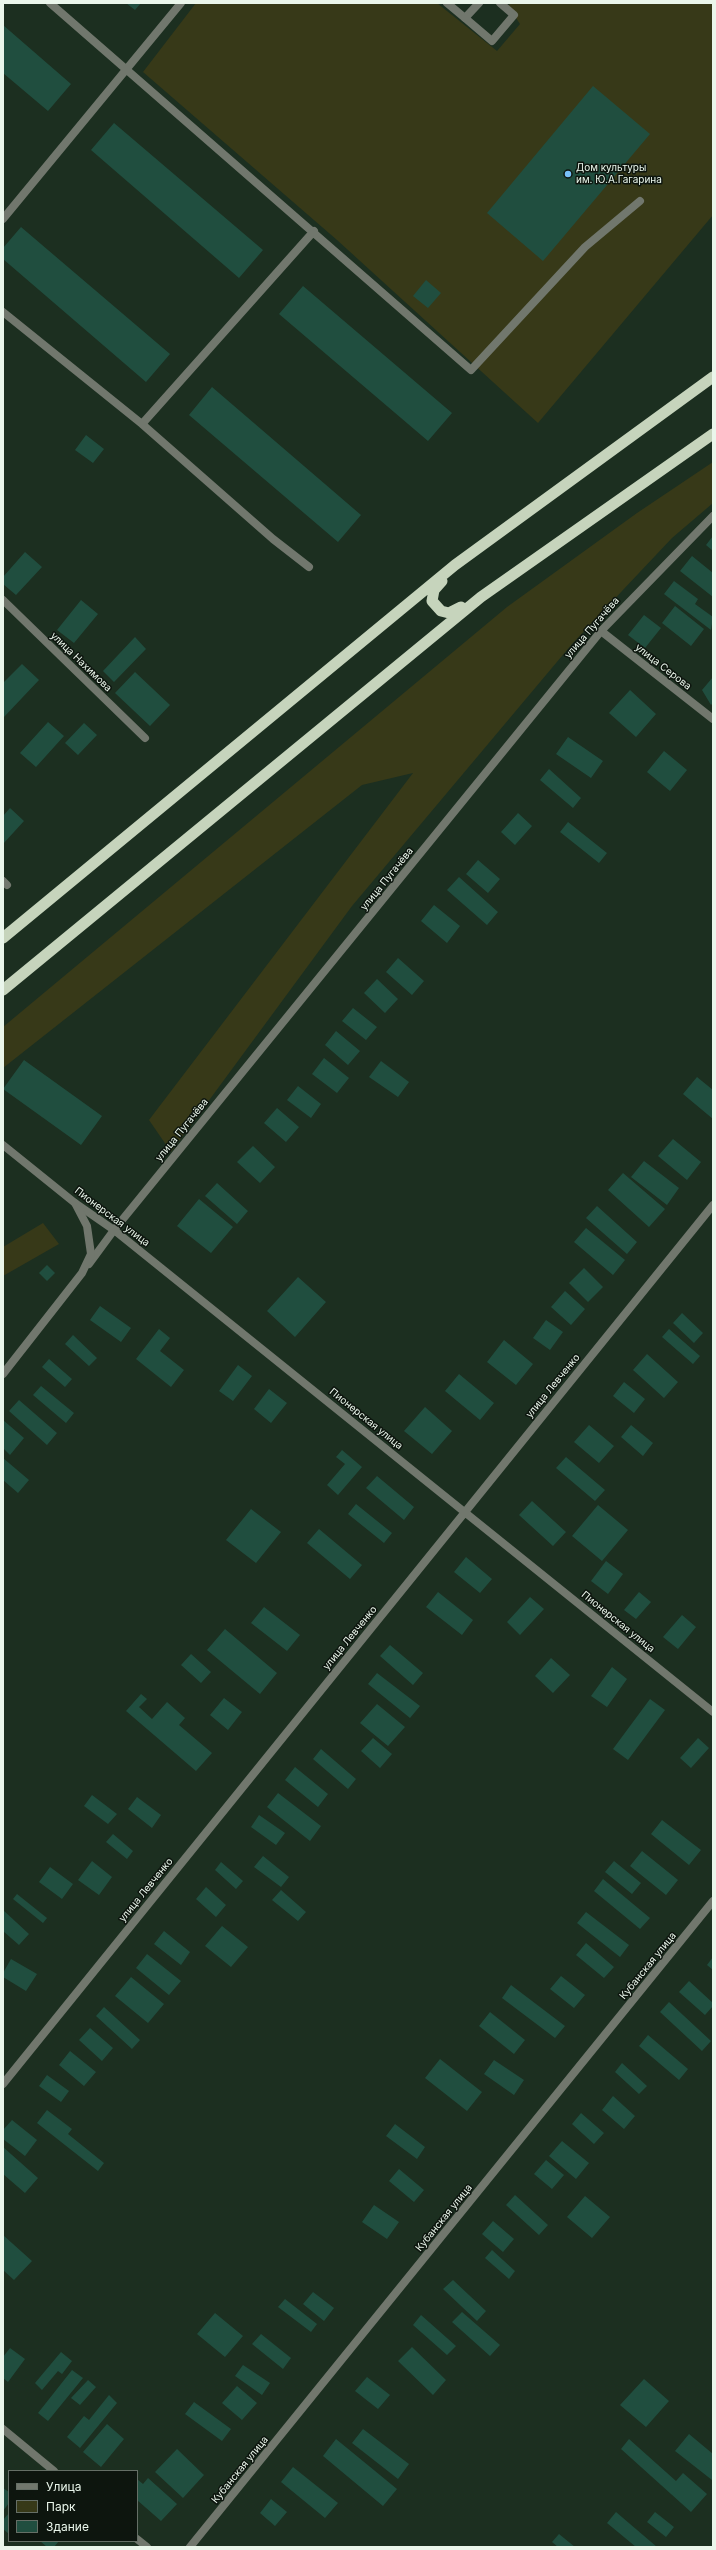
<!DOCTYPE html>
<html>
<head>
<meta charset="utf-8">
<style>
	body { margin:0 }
	#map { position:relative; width:716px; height:2550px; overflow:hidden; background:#1c2f20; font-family:Inter,sans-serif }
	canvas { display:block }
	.frame { position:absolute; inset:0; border:4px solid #eaf6eb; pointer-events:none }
	.legend { position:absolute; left:8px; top:2470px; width:130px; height:72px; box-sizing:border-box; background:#0d150e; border:1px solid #656f66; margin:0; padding:5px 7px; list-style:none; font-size:12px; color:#eaf6eb }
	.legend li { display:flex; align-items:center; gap:8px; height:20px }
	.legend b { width:20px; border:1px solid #656f66 }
</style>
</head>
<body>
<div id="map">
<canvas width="716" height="2550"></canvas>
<div class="frame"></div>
<ul class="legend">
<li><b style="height:5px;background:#71776d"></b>Улица</li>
<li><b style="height:11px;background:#373918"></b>Парк</li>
<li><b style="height:11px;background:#204e3f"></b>Здание</li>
</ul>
</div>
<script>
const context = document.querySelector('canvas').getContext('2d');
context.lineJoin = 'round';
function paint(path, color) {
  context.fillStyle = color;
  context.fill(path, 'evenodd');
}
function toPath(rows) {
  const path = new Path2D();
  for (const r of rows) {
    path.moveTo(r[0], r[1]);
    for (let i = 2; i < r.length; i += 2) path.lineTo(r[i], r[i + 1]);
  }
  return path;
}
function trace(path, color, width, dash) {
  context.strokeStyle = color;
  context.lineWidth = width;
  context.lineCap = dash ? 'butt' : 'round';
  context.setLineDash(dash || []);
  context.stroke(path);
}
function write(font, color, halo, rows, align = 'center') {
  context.font = font + ' Inter,sans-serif';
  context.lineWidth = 3;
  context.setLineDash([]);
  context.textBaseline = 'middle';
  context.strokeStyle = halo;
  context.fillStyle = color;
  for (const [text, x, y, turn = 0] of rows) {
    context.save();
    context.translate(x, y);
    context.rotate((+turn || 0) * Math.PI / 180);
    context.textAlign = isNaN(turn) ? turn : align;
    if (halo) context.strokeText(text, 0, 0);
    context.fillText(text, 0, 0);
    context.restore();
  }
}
paint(toPath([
	[196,3,437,3,497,51,520,24,508,6,511,3,713,3,713,215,538,423,337,240,143,72],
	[713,462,713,503,672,538,572,644,352,906,171,1152,149,1120,413,773,362,785,3,1068,3,1027,507,607,637,513],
	[43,1223,59,1244,3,1276,3,1247]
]), '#373918');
paint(toPath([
	[126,3,141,3,135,10],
	[3,25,71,84,48,111,3,73],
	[593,86,650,134,543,261,487,213],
	[114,123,263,250,239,278,91,150],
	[21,227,170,354,146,382,3,259,3,248],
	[426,280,441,293,428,308,413,296],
	[303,286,452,413,428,441,279,314],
	[212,387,361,515,338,542,189,415],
	[86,435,104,449,93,463,75,450],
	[713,536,713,551,706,545],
	[25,552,42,567,16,595,3,584,3,577],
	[692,556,713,573,713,597,680,571],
	[674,581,698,599,695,604,713,617,711,630,664,594],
	[81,600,98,614,74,643,57,630],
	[675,606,704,629,691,646,662,623],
	[644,615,661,628,645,648,628,635],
	[135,637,146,649,114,682,103,671],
	[22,664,39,680,4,717,3,683],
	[135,672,170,705,150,726,115,693],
	[713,677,713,703,711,705,702,690],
	[630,690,656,714,636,737,609,713],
	[48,722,64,736,36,767,20,753],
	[84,723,97,735,78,755,65,743],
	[568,737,603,761,591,778,556,754],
	[664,751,687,770,670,791,647,772],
	[549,769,581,798,573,808,540,780],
	[10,808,24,821,3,844,3,816],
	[518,813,532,826,515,845,501,832],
	[568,822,607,853,599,863,560,832],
	[478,860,500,879,488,893,466,874],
	[459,877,498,912,487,925,447,890],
	[434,905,460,926,447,943,421,921],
	[398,958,424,981,412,995,386,972],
	[377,979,398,999,385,1013,364,993],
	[353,1008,377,1027,366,1040,342,1021],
	[336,1031,360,1051,348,1065,325,1045],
	[324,1058,349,1078,337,1093,312,1074],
	[24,1060,102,1116,81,1145,3,1089],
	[381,1061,409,1082,398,1097,369,1077],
	[697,1077,713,1090,713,1119,683,1094],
	[298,1086,321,1104,311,1118,287,1100],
	[277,1108,299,1127,286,1142,264,1123],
	[673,1139,701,1162,687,1180,658,1156],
	[253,1146,275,1167,260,1183,237,1162],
	[644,1161,679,1188,667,1205,631,1177],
	[623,1173,665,1209,649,1227,608,1190],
	[217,1183,248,1211,237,1224,205,1196],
	[199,1199,233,1227,211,1253,177,1226],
	[597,1206,637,1242,627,1254,586,1218],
	[586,1228,625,1260,613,1275,574,1242],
	[47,1265,55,1273,47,1281,39,1273],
	[584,1268,603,1287,588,1302,569,1283],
	[298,1277,326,1302,295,1337,267,1311],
	[565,1291,585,1309,571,1325,551,1307],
	[100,1306,131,1328,121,1342,90,1320],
	[682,1313,703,1333,694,1343,673,1323],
	[546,1320,563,1332,550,1350,533,1338],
	[159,1329,170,1338,160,1351,184,1370,171,1387,136,1359],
	[669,1329,700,1356,693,1364,662,1337],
	[73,1335,97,1358,89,1366,65,1344],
	[504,1340,533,1364,516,1385,487,1362],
	[647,1354,678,1382,664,1398,633,1370],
	[49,1359,72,1379,65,1387,42,1367],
	[238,1365,252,1376,233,1401,219,1391],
	[459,1374,494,1403,480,1420,445,1391],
	[624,1382,645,1399,634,1413,613,1396],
	[41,1386,74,1413,66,1423,33,1395],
	[269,1389,287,1403,271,1423,254,1409],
	[19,1400,57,1433,47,1445,9,1411],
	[425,1407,452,1431,432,1454,404,1431],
	[3,1420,24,1438,10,1455,3,1448],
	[589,1425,614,1446,599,1463,574,1442],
	[631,1425,653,1443,643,1456,621,1437],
	[342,1450,362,1467,338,1495,327,1485,345,1464,336,1457],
	[566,1457,605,1490,595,1501,556,1468],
	[3,1458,29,1480,18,1493,3,1480],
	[377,1476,414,1507,404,1520,366,1488],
	[532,1501,566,1532,553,1546,519,1515],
	[356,1504,392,1533,384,1543,348,1514],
	[598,1505,628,1530,602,1561,572,1536],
	[251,1509,281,1532,256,1563,226,1540],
	[319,1529,362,1565,350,1579,307,1543],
	[466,1557,492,1579,480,1593,454,1572],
	[606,1561,623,1574,608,1594,591,1581],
	[438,1592,473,1620,462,1635,426,1607],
	[639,1592,651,1602,636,1619,624,1610],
	[530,1597,544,1609,520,1635,507,1622],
	[264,1607,300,1635,287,1651,251,1623],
	[682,1615,696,1627,678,1649,663,1637],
	[225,1629,277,1673,260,1694,207,1650],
	[390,1645,423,1673,413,1685,380,1656],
	[191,1654,211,1672,201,1683,181,1665],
	[551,1658,570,1675,553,1693,535,1676],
	[612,1667,627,1679,607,1707,591,1696],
	[377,1673,420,1706,410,1718,368,1684],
	[141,1694,147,1699,139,1707,152,1719,167,1702,185,1718,179,1725,212,1753,196,1771,126,1711],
	[224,1698,242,1712,228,1730,210,1715],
	[650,1699,665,1710,628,1760,613,1749],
	[377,1704,405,1727,388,1746,360,1723],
	[373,1738,392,1754,380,1768,361,1751],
	[698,1738,709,1748,691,1768,680,1758],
	[321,1749,356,1779,348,1789,313,1759],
	[295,1767,328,1794,318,1807,285,1780],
	[278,1793,321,1826,310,1841,267,1807],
	[92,1795,117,1814,108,1824,84,1806],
	[137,1797,161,1815,152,1828,128,1809],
	[259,1815,285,1833,276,1845,251,1827],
	[662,1820,701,1850,689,1865,651,1834],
	[113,1834,133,1851,127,1859,106,1842],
	[642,1851,678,1880,666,1895,630,1866],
	[263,1856,289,1877,281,1887,254,1867],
	[92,1861,112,1877,99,1895,78,1880],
	[614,1861,641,1883,632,1894,605,1872],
	[221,1862,243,1881,236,1889,215,1870],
	[50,1867,73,1884,62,1899,39,1882],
	[603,1879,650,1918,640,1929,594,1891],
	[206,1887,226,1905,216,1917,196,1899],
	[281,1890,306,1912,298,1921,272,1900],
	[17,1894,47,1918,43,1923,13,1899],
	[3,1910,29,1934,19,1945,3,1931],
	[586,1912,629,1945,620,1957,577,1923],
	[222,1926,248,1947,231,1967,205,1946],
	[164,1931,190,1952,181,1965,154,1944],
	[586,1943,614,1967,604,1978,576,1955],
	[147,1954,181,1981,169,1995,136,1968],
	[713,1957,713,1970,707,1965],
	[11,1959,37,1974,26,1991,3,1977,3,1973],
	[561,1976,585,1995,574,2008,550,1989],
	[131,1977,164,2004,148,2023,115,1996],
	[689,1981,713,2003,713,2006,705,2015,679,1992],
	[511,1985,565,2026,555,2038,502,1998],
	[669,2002,711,2041,702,2051,660,2012],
	[104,2007,140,2040,132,2049,96,2016],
	[490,2012,525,2040,514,2054,479,2026],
	[90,2028,113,2048,102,2061,79,2040],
	[648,2035,688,2069,679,2080,639,2046],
	[70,2051,96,2072,84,2086,59,2065],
	[440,2059,482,2092,467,2111,425,2078],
	[494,2060,524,2080,514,2095,484,2074],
	[622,2063,647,2086,639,2094,615,2072],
	[47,2075,69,2091,61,2102,39,2086],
	[613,2096,635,2116,624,2129,602,2110],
	[47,2110,72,2129,68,2134,104,2163,98,2171,37,2123],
	[581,2113,604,2133,594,2144,572,2124],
	[12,2120,37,2140,25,2156,3,2139,3,2130],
	[395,2124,425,2147,417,2159,386,2136],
	[562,2141,589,2163,576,2179,549,2156],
	[3,2147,38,2178,25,2193,3,2174],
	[546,2160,564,2175,552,2189,534,2174],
	[399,2169,424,2190,414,2202,389,2181],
	[515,2195,548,2225,539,2235,506,2205],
	[585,2196,610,2217,592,2238,567,2217],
	[374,2205,399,2222,387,2239,362,2222],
	[493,2221,514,2239,503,2252,482,2234],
	[3,2235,32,2261,14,2280,3,2270],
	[492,2250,515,2271,509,2279,485,2258],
	[453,2280,486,2311,477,2321,443,2289],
	[313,2292,334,2308,324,2321,303,2304],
	[285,2299,317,2324,311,2332,278,2307],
	[462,2312,500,2345,490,2356,452,2322],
	[215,2313,243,2336,225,2357,197,2334],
	[421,2315,456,2346,447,2355,413,2325],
	[261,2334,291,2358,283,2369,252,2344],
	[412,2347,446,2380,433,2395,398,2361],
	[10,2348,25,2359,8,2382,3,2378,3,2357],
	[61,2352,72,2361,62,2374,58,2371,42,2390,35,2383],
	[243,2365,270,2383,262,2395,235,2376],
	[72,2370,83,2378,48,2421,38,2413],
	[367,2377,390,2395,378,2409,355,2391],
	[644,2379,669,2401,646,2427,620,2405],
	[88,2380,96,2387,80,2405,71,2398],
	[237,2386,257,2403,242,2420,222,2403],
	[109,2395,117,2403,80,2448,67,2437,84,2416,89,2420],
	[194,2402,231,2429,222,2441,185,2414],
	[107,2424,124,2439,101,2467,83,2452],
	[363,2429,409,2464,398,2479,352,2443],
	[689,2434,713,2454,712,2480,675,2451],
	[336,2439,397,2489,383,2506,323,2456],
	[629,2439,676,2481,683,2473,707,2494,691,2512,621,2449],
	[177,2449,204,2475,183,2498,155,2472],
	[293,2467,338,2503,325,2518,281,2482],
	[148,2478,177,2504,161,2521,137,2500,137,2479,143,2484],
	[3,2488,9,2492,9,2503,3,2511],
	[271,2499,287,2512,275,2526,260,2513],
	[616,2512,657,2547,636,2547,607,2523],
	[655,2512,674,2527,666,2537,647,2522],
	[9,2513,9,2534,3,2529,3,2520],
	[559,2534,575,2547,558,2547,552,2542],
	[40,2541,59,2541,54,2547,47,2547]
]), '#204e3f');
trace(toPath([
	[50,3,471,370,585,247,640,201],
	[447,3,465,18],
	[3,219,181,3],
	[3,312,142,424,273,539,309,567],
	[142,424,314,231]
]), '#71776d', 8);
trace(toPath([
	[479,3,465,18,492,41,514,15,500,3]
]), '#71776d', 8);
trace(toPath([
	[3,600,145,738],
	[601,631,713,719],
	[3,881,7,885],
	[75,1203,114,1230,713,1712],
	[89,1264,114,1230,601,631,713,516],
	[3,2084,713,1205],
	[190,2547,713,1901]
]), '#71776d', 8);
trace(toPath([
	[3,1145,75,1203,87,1226,91,1254,82,1273,3,1374],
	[3,2429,54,2471],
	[137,2539,147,2547]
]), '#71776d', 8);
trace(toPath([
	[442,581,434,590,432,601,441,611,449,613,461,607],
	[3,938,455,565,713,377],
	[3,990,481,597,713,434]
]), '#c6d4bc', 11);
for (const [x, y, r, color] of [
	[568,174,4,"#78bff7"]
]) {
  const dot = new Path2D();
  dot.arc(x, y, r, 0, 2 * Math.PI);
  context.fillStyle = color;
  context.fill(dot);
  trace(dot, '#0d150e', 1.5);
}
write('10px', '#eaf6eb', '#0d150e', [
	["Дом культуры",576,168],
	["им. Ю.А.Гагарина",576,180]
], 'left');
write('10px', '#eaf6eb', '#0d150e', [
	["улица Пугачёва",592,628,-49],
	["улица Нахимова",81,662,44],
	["улица Серова",663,667,38],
	["улица Пугачёва",387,879,-51],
	["улица Пугачёва",182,1130,-51],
	["Пионерская улица",112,1217,37],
	["улица Левченко",553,1386,-51],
	["Пионерская улица",366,1419,39],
	["Пионерская улица",618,1622,39],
	["улица Левченко",350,1638,-51],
	["улица Левченко",146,1890,-51],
	["Кубанская улица",648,1966,-51],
	["Кубанская улица",444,2218,-51],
	["Кубанская улица",240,2470,-51]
]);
</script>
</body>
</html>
